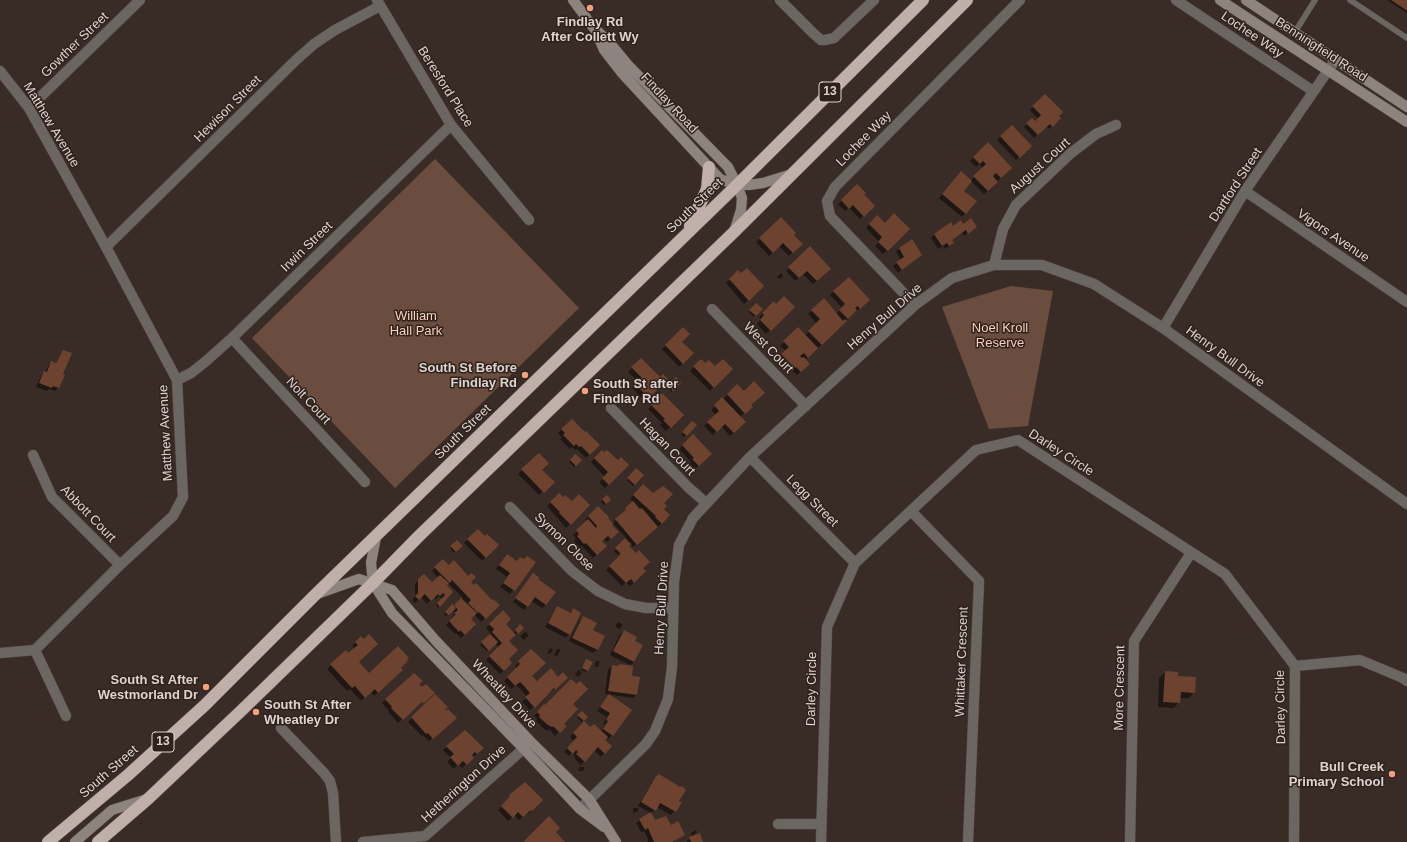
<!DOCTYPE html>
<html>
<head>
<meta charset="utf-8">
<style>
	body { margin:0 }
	canvas { display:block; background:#392c26 }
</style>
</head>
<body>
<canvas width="1407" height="842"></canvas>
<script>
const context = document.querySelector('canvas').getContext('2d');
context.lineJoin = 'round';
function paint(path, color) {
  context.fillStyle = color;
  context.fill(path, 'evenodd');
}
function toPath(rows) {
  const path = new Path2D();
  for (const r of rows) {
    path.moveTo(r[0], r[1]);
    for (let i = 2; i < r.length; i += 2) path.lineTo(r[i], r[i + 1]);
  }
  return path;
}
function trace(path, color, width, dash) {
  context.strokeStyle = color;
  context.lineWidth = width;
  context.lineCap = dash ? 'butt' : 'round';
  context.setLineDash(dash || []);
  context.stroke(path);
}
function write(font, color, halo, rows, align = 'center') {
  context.font = font + ' Arial,sans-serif';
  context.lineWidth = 3;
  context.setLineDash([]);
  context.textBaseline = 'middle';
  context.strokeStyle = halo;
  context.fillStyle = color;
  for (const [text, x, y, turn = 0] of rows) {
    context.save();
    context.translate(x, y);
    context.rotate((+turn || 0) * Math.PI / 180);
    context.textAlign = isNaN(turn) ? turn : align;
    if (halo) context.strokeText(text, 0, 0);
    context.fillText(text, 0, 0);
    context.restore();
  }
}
paint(toPath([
	[435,159,579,308,395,488,252,338],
	[1011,286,1053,291,1028,426,989,429,942,307]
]), '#6b4d40');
paint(toPath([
	[1387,0,1407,0,1407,13],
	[1045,95,1059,118,1049,129,1046,126,1034,138,1024,127,1032,119,1035,122,1038,119,1030,110],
	[1012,126,1031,146,1016,160,997,140],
	[988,144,1011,168,984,194,971,181,963,191,976,201,962,217,939,198,957,176,970,181,983,168,979,164,976,167,970,161],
	[857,186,863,194,874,206,860,219,849,208,845,211,838,204],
	[877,216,885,224,908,229,883,254,875,246,879,242,866,228],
	[781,218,793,235,802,244,789,256,779,246,769,256,756,242],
	[952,227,976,227,964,236,962,233,951,240,953,243,945,249,943,246,938,249,931,238,935,234],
	[810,248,830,269,813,284,803,274,795,281,786,271],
	[899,249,921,255,898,273,893,266,901,260,896,252],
	[738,271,741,275,763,286,744,304,726,283],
	[781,273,783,276,780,279,777,277],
	[849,278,869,300,845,321,842,325,805,360,809,364,797,375,792,370,791,371,778,359,786,351,780,346,798,329,804,336,817,324,808,314,824,299,836,314,842,308,830,295],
	[774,303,776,305,793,307,766,334,757,324,761,319,759,317],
	[756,304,761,309,754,317,749,312],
	[683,328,681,342,692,353,679,367,662,349],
	[64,351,62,375,58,388,55,391,49,389,47,391,36,387,41,376,45,373,48,366,51,362,55,364,60,355],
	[641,359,660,379,667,379,645,401,632,388,639,382,628,372],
	[701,360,705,365,715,368,731,369,710,391,690,371],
	[676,379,680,383,671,392,667,387],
	[737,386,751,407,740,417,745,422,730,436,721,426,713,435,704,426,716,415,711,410],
	[662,395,682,415,666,431,660,425,662,423,648,409],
	[571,420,585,434,599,445,586,458,577,449,575,450,572,447,570,449,560,439,562,438,558,433],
	[692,422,696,425,684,437,681,434],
	[693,435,711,454,695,469,690,463,691,462,679,449],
	[602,451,618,461,628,465,605,488,599,482,605,477,591,462],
	[539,455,541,470,553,482,539,495,518,474],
	[575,456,580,460,574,467,569,462],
	[636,469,643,475,633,486,627,480],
	[643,485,663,503,662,509,669,515,658,527,633,547,630,543,618,555,614,551,626,538,613,523,634,502,630,499],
	[559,494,572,503,589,505,566,528,547,506],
	[606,496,610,500,604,505,601,502],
	[598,507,617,532,607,542,604,539,601,541,605,546,593,558,581,545,580,547,574,541,576,538,573,535,587,522,585,520],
	[478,530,485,537,498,545,482,561,464,543],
	[457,541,461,546,454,553,450,548],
	[629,548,645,571,630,586,626,582,622,586,606,570],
	[507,555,516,562,524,560,534,563,510,594,500,587,507,577,496,569],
	[443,560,498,605,481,622,475,615,473,616,470,619,475,624,461,638,456,633,455,634,446,625,455,614,452,610,446,616,444,614,452,606,453,607,463,598,448,583,446,586,446,600,438,608,436,605,442,599,439,596,436,599,434,597,427,604,421,597,415,603,412,600,415,597,415,584,424,575,432,584,438,578,432,571],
	[530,578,537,579,546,605,542,608,531,601,524,610,513,602],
	[557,607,569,613,573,610,569,634,566,638,545,627,554,611],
	[503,612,504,624,513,633,520,626,523,628,508,641,507,659,511,663,500,674,486,660,499,647,495,643,487,651,480,645,491,634,486,628],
	[584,617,592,631,603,637,597,650,593,653,569,641,580,620],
	[618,622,623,624,620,629,615,627],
	[624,631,633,641,634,662,630,665,610,655,620,634],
	[525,632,529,635,524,640,520,636],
	[361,637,358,662,369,674,402,670,374,696,371,692,361,701,350,689,347,691,327,669,346,651,348,654,355,649,352,646],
	[550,648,553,650,550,654,547,653],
	[557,649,561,650,557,656,554,655],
	[531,651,531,676,537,683,567,678,551,692,549,691,530,710,522,702,527,697,521,690,516,685,511,689,504,681,517,668,515,666],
	[586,660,591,663,586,672,581,670],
	[597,661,600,661,598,667,595,667,595,663],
	[620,665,631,677,637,695,633,698,605,694,608,670,612,666,617,667],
	[579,670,582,673,578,677,575,674],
	[1165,672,1177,673,1177,677,1194,692,1189,698,1180,698,1179,702,1174,708,1158,707,1159,678],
	[414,674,418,684,422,689,433,693,398,723,388,712,389,711,382,703],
	[435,695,444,709,444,728,429,741,423,735,422,736,408,722],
	[609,696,612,735,609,739,606,737,603,740,610,747,601,757,594,750,581,765,574,758,575,756,572,753,569,756,564,752,574,741,570,737,583,723,577,717,582,712,586,717,582,721,590,729,601,731,605,725,603,724,607,717,597,711],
	[572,704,563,724,565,726,555,736,549,729,548,731,544,729,536,721,537,719,534,716,544,706],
	[447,747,482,748,462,768,458,764,454,769,447,762,451,758,443,750],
	[580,767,584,767,584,769,583,771,578,771],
	[656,777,681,802,671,815,657,807,651,814,655,822,684,834,673,842,648,842,647,840,648,839,644,831,641,832,636,823,640,820,651,813,638,806,653,781],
	[510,796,542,800,528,814,527,812,519,820,514,815,508,821,498,810,508,801,507,800],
	[634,808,638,808,638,811,636,812,633,813,633,809],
	[696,830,697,832,692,837,702,842,686,842,692,837,691,833]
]), '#0007');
paint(toPath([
	[1391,0,1407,0,1407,11,1406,10],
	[1045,94,1063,112,1059,116,1061,118,1053,127,1050,124,1038,135,1026,123,1032,118,1035,121,1041,115,1032,106],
	[1012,125,1032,146,1020,158,1000,136],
	[988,142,1012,168,1001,178,996,173,993,176,998,182,988,191,973,176,986,164,983,161,980,164,973,157],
	[961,171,972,181,964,191,977,201,966,214,942,194],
	[857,184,866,193,864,194,875,206,864,217,853,205,849,209,841,200],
	[894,213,910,229,888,251,878,242,882,237,869,224,877,215,885,223],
	[781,217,796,233,794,235,803,244,793,253,783,243,773,253,759,238],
	[971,218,977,227,968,234,966,230,952,240,954,243,949,246,947,243,942,246,934,234,951,222,953,226,961,220,963,224],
	[912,239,922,255,902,270,896,262,904,257,899,248],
	[810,246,831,269,817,281,807,271,799,278,788,267],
	[747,268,764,286,749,301,729,279,738,270,741,273],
	[849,277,870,300,860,309,858,306,855,308,857,310,848,319,839,310,845,304,833,291],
	[784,296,795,307,771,331,760,320,764,315,762,313,774,301,776,304],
	[824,298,843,321,845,319,847,321,822,345,808,331,820,319,811,310],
	[756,303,763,309,756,316,749,310],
	[683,327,690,334,682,342,694,353,683,364,665,345],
	[798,327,818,348,808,358,804,353,800,356,802,358,804,357,810,364,801,372,796,367,795,368,781,354,789,347,783,341],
	[63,350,72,353,63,374,65,375,59,388,53,386,52,388,39,383,44,371,47,372,51,361,56,363],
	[641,358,660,377,663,374,668,379,649,398,635,384,642,378,631,367],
	[701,359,705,363,709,360,715,366,723,359,733,369,714,388,693,366],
	[676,377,681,383,673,391,668,385],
	[754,381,765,393,751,405,753,407,745,414,727,394,737,384,744,391],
	[662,393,684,415,671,428,663,420,665,419,650,404],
	[722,397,746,422,734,433,725,424,717,432,707,422,719,411,714,405],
	[572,419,585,432,586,431,600,445,590,455,581,446,579,447,576,444,574,446,563,435,565,433,561,429],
	[692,421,697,425,687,436,682,432],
	[693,434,712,454,699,466,692,459,694,458,682,445],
	[602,450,604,452,607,450,618,460,621,457,629,465,609,485,602,478,608,472,594,458],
	[539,453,549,463,542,470,555,482,544,493,521,469],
	[575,454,582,460,576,466,570,460],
	[636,468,644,475,635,485,627,478],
	[643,484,653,493,663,486,673,494,664,503,667,506,664,509,670,515,662,524,655,517,656,516,633,495],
	[559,493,563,497,565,495,572,501,579,494,590,505,571,525,559,513,560,512,550,502],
	[607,495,611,500,606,504,602,499],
	[633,501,640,509,642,508,658,527,637,545,615,519,626,510,625,508],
	[598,506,609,517,608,518,613,524,612,525,619,532,611,539,608,536,602,541,607,546,597,555,586,543,584,544,577,536,579,534,576,530,588,519,596,528,597,526,588,516],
	[478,529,485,536,487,534,499,545,486,558,467,539],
	[625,538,631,544,621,554,615,548],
	[457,540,463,546,456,552,450,546],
	[629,546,636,553,639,550,650,562,643,568,646,571,634,583,631,579,626,583,609,566],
	[507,554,517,561,520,557,524,559,527,556,536,562,515,591,503,583,510,573,499,565],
	[443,559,449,565,454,560,468,576,471,573,476,577,471,582,474,585,476,583,492,600,493,599,500,605,486,619,479,612,478,613,468,603,471,600,452,580,450,583,434,567],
	[533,573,540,578,538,579,556,592,546,605,535,597,528,607,515,598],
	[424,574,432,582,440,575,449,583,447,585,453,592,440,607,437,603,445,595,443,593,440,596,438,594,431,601,425,594,419,600,415,596,418,593,418,579],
	[461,598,477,613,471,619,476,624,465,635,460,630,459,632,449,621,456,614,454,613,458,610,454,605],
	[452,604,456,608,449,615,445,612],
	[557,606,571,613,573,608,581,613,570,635,548,623],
	[503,610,511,619,506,624,516,635,509,641,518,650,509,659,512,663,504,671,489,656,502,643,492,632,494,629,489,624],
	[583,616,597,623,593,630,605,636,598,650,572,638],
	[520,624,524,628,518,634,515,630],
	[624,630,637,637,635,641,643,645,634,662,613,651],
	[369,634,378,644,359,662,369,673,398,646,409,658,407,660,408,661,401,668,403,670,378,693,375,689,365,698,355,686,352,688,330,664,346,650,348,653,358,645,355,642,361,636,364,639],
	[490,634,498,642,489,651,481,642],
	[531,649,546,663,532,676,537,681,551,668,558,677,563,672,568,678,555,690,554,688,535,708,525,697,530,693,525,687,520,682,515,686,507,677,520,664,518,661],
	[586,659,593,662,588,671,582,668],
	[619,664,633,666,632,676,640,677,637,695,608,691,612,665,619,666],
	[1165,671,1178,672,1178,676,1196,677,1195,693,1181,692,1180,703,1163,702],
	[414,673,423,681,419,684,422,687,426,684,435,693,424,703,422,702,403,720,391,708,392,707,385,699],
	[571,679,577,684,580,681,588,689,573,704,578,709,564,724,567,726,560,733,553,726,552,727,548,725,539,717,540,715,537,712,544,704,545,705],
	[435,694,448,707,445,709,446,711,448,709,457,718,433,739,428,733,426,734,411,717],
	[609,694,632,710,613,736,603,729,608,721,606,720,610,713,600,707],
	[582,711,588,717,584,721,577,715],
	[584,721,590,727,594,724,608,737,605,740,612,746,605,754,598,747,585,762,576,754,578,752,576,750,573,754,567,748,577,737,573,733],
	[465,730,484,748,477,754,475,752,472,755,474,758,467,765,463,761,458,766,450,757,454,754,446,746],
	[659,774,680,787,681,786,685,788,684,789,686,790,679,801,682,802,676,812,660,803,656,811,641,802,656,776,657,776],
	[525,782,543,800,532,811,531,810,523,817,518,812,513,818,501,806,510,796,509,795],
	[651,812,655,820,666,816,671,825,678,821,685,835,672,842,654,842,648,828,645,830,639,819],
	[549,816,560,828,556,832,565,842,525,842,524,841],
	[700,833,703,842,691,842,689,837]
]), '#6d422e');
const lane = toPath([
	[1350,0,1407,38],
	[1295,32,1315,0]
]);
const street = toPath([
	[377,0,451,125,529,220],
	[780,0,814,34,821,40,825,40,834,38,874,0],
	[1176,0,1313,91],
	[0,71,29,108,106,247,177,380,183,497,173,516,120,565,35,650,0,653],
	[29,108,140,0],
	[1245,191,1407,302],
	[106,247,295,61,314,44,335,30,380,6],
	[994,265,1003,229,1016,205,1071,153,1096,134,1116,125],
	[915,305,830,216,827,201,835,187,1020,0],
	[712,309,806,406],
	[1163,328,1245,191,1336,59],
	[232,338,365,482],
	[177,380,191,373,205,362,232,338,451,125],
	[611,408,688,487,706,503],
	[33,455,52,497,120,565],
	[750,457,855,563],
	[510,507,572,571,598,591,625,604,646,608,673,608],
	[911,511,979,581,968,842],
	[35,650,66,716],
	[1295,666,1360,660,1403,678,1407,681],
	[281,728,324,773,330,781,333,793,336,842],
	[580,809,646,744,655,731,668,699,672,667,674,582,679,545,693,518,750,457,915,305,952,278,994,265,1042,265,1094,284,1163,328,1407,504],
	[778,824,821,824],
	[363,842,425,836,530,743],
	[821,842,827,627,855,563,976,450,1018,440,1225,574,1295,666,1294,842],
	[1130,842,1134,641,1191,553]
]);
const secondary = toPath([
	[573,0,593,27,609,42,628,65,728,167,737,185,742,198,741,210,734,232],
	[1220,0,1407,122],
	[1246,0,1407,107],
	[596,32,604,50,621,72,720,179,737,185,749,185,763,183,792,174],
	[376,537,371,563,373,583,392,613,523,748,580,809,604,827],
	[317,594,359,579,392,590,436,641,531,742,589,799,616,842],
	[75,842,112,810,147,799]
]);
const highway = toPath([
	[690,226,707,189,709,167],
	[48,842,128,775,205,705,315,595,737,185,923,0],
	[98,842,149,798,242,710,373,583,419,536,734,232,967,0]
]);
trace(lane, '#574a45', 6);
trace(street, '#574a45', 11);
trace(secondary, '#574a45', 11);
trace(highway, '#574a45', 13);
trace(lane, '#6c6663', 5.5);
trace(street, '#6c6663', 10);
trace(secondary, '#8e847f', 10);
trace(highway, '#c0b0a9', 12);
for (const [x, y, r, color] of [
	[590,8,4,"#f1a17c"],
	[525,375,4,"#f1a17c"],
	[585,391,4,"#f1a17c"],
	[206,687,4,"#f1a17c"],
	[256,712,4,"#f1a17c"],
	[1392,774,4,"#f1a17c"]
]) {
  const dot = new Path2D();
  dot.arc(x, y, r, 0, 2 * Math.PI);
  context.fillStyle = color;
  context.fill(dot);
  trace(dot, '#2f221d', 1.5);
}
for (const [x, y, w] of [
	[830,92,22],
	[163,742,22]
]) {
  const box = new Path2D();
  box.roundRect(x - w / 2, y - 10, w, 20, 3);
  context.fillStyle = '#2f221d';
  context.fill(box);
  trace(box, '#ddd4d0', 1);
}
write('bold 12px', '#ddd4d0', null, [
	["13",830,92],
	["13",163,742]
]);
write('bold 13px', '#ddd4d0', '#2f221d', [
	["Findlay Rd",590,22,"center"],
	["After Collett Wy",590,37,"center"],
	["South St Before",517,368],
	["Findlay Rd",517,383],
	["South St after",593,384,"left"],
	["Findlay Rd",593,399,"left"],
	["South St After",198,680],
	["Westmorland Dr",198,695],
	["South St After",264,705,"left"],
	["Wheatley Dr",264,720,"left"],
	["Bull Creek",1384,767],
	["Primary School",1384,782]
], 'right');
write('13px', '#ddd4d0', '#2f221d', [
	["Lochee Way",1252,35,34],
	["Gowther Street",75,45,-44],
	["Benningfield Road",1321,50,33],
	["Beresford Place",445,87,58],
	["Findlay Road",669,103,47],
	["Hewison Street",228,109,-45],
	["Matthew Avenue",51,125,59],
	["Lochee Way",864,139,-45],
	["August Court",1040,166,-42],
	["Dartford Street",1236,185,-57],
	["South Street",695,206,-44],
	["Vigors Avenue",1333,236,34],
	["Irwin Street",307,247,-44],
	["Henry Bull Drive",885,317,-41],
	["West Court",768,348,46],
	["Henry Bull Drive",1225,357,36],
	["Nolt Court",308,401,47],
	["South Street",463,432,-44],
	["Matthew Avenue",166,433,-93],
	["Hagan Court",667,447,46],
	["Darley Circle",1061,453,33],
	["Legg Street",812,501,45],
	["Abbott Court",88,514,46],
	["Symon Close",564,542,44],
	["Henry Bull Drive",662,608,-87],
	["Whittaker Crescent",962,662,-88],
	["More Crescent",1120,688,-89],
	["Darley Circle",812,689,-89],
	["Wheatley Drive",504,694,47],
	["Darley Circle",1281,707,-91],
	["South Street",109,772,-41],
	["Hetherington Drive",464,784,-42]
]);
write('13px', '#fdcfbb', '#2f221d', [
	["William",416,316],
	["Hall Park",416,331],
	["Noel Kroll",1000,328],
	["Reserve",1000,343]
]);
</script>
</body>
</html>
